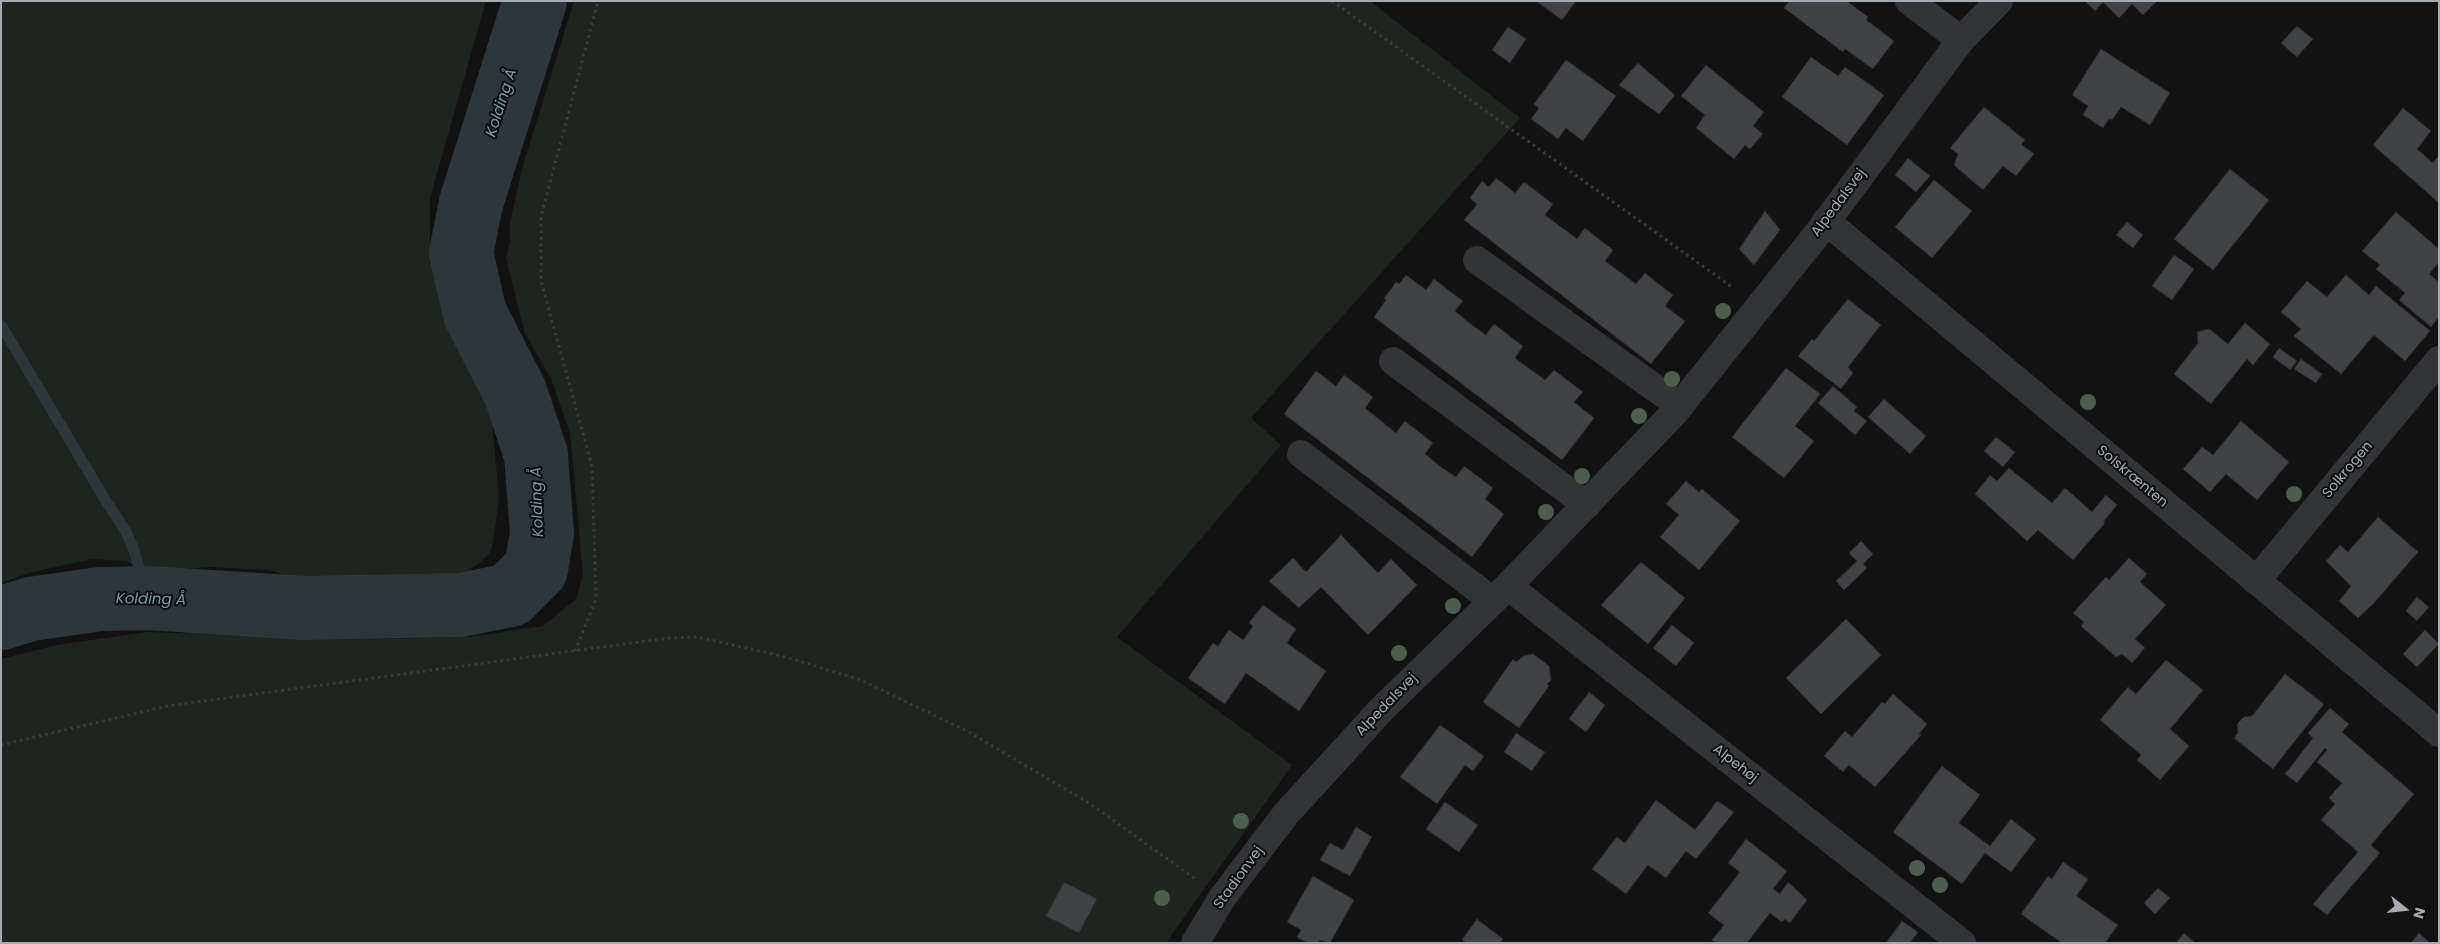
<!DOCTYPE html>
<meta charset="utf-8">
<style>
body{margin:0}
#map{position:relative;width:2440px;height:944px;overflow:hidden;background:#121213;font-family:Poppins,sans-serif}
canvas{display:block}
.frame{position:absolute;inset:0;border:2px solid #a4abb3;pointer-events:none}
.north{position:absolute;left:2380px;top:884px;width:50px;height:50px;-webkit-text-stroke:4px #0d0d0e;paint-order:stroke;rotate:106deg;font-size:14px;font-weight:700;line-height:20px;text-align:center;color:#a4abb3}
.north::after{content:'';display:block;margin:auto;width:18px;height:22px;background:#a4abb3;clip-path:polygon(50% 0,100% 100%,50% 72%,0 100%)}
</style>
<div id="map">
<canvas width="2440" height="944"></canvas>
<div class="frame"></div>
<div class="north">N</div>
</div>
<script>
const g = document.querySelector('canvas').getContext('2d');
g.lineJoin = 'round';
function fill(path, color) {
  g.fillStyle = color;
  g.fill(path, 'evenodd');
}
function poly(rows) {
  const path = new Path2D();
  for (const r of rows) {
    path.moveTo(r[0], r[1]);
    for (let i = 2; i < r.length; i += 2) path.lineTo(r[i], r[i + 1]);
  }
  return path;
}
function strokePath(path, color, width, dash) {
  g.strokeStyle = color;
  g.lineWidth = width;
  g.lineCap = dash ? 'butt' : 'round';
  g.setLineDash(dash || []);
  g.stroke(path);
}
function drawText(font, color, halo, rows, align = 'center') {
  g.font = font + ' Poppins,sans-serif';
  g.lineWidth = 4;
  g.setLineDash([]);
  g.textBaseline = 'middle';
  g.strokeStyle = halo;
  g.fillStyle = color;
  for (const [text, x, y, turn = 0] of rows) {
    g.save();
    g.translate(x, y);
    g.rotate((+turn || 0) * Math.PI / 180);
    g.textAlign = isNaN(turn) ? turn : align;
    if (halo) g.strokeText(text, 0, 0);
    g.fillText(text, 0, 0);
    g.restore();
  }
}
const green = poly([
 [1,1,486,1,430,198,430,263,446,309,490,403,499,497,493,544,489,554,480,563,460,575,443,578,292,577,269,570,209,567,150,572,126,561,92,559,28,573,1,584],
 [574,1,1370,1,1520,118,1251,418,1281,445,1117,637,1292,765,1166,943,1,943,1,659,57,645,147,632,385,639,470,637,543,626,576,599,583,575,570,433,551,379,524,331,506,258,510,242,510,223,522,169]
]);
const stream = poly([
 [1,325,106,501,125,530,133,547,148,598]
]);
const river = poly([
 [1,618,31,609,100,599,148,598,304,608,461,605,510,595,536,569,542,533,536,455,515,392,475,314,461,253,471,203,535,1]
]);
const building = poly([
 [1536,1,1576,1,1562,20,1536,1],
 [1789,1,1847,1,1868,17,1866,20,1894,41,1873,69,1845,49,1843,52,1784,8,1789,1],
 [2085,1,2157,1,2143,15,2132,4,2119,18,2103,2,2095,11,2085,1],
 [2297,26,2313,39,2297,57,2281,43,2297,26],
 [1508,27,1526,39,1510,63,1492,50,1508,27],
 [2101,49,2170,93,2150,125,2121,107,2112,120,2109,119,2103,128,2083,115,2088,106,2072,95,2101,49],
 [1811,57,1838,76,1845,67,1884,95,1847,145,1782,97,1811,57],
 [1566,60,1616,96,1583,141,1566,128,1558,139,1531,119,1539,108,1534,104,1566,60],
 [1638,63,1675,95,1659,114,1619,85,1638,63],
 [1706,65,1764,112,1753,126,1763,134,1750,149,1745,145,1734,159,1696,128,1705,115,1681,96,1706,65],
 [1984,107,2025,140,2021,144,2034,154,2016,176,2003,166,1983,190,1954,165,1958,154,1950,148,1984,107],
 [2403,108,2431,131,2417,149,2433,163,2439,155,2439,203,2373,145,2403,108],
 [1908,158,1930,176,1916,192,1895,175,1908,158],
 [2230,169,2269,200,2213,270,2174,239,2230,169],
 [1496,178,1515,193,1524,182,1553,204,1545,215,1577,239,1585,228,1613,250,1605,261,1636,284,1645,273,1673,295,1665,306,1685,321,1651,364,1464,220,1477,204,1470,198,1482,181,1489,187,1496,178],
 [1934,180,1972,211,1932,258,1895,227,1934,180],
 [1765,211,1780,230,1754,265,1739,249,1765,211],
 [2396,212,2439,249,2439,262,2429,274,2439,282,2439,317,2431,327,2399,300,2405,293,2376,269,2380,265,2362,251,2396,212],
 [2127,222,2143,235,2133,248,2116,235,2127,222],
 [2174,255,2194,269,2172,300,2152,286,2174,255],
 [1406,275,1426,290,1434,279,1463,301,1455,311,1468,322,1486,335,1494,324,1523,346,1515,358,1545,380,1554,370,1583,392,1574,402,1594,418,1562,460,1374,317,1386,300,1384,298,1396,282,1399,284,1406,275],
 [2346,275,2369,295,2376,286,2430,331,2405,361,2374,335,2341,374,2294,336,2301,329,2281,312,2307,281,2327,297,2346,275],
 [1848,299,1881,325,1848,367,1853,373,1841,389,1798,356,1812,339,1814,341,1848,299],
 [2245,323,2270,344,2253,365,2247,359,2211,404,2174,374,2198,343,2197,332,2209,329,2228,344,2245,323],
 [2279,348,2297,361,2290,370,2273,357,2279,348],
 [2301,359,2322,374,2316,383,2294,369,2301,359],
 [1786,368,1820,394,1795,426,1814,441,1784,478,1732,437,1786,368],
 [1316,371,1336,386,1344,375,1373,397,1365,408,1396,433,1405,421,1433,443,1425,454,1441,467,1456,477,1464,466,1493,488,1485,499,1504,514,1472,557,1284,414,1316,371],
 [1833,386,1857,407,1854,411,1867,421,1855,435,1818,403,1833,386],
 [1884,399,1926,436,1910,454,1868,417,1884,399],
 [2241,421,2289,462,2257,500,2226,474,2210,492,2183,469,2202,447,2213,455,2241,421],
 [1996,437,2015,452,2003,467,1984,451,1996,437],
 [2009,468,2052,503,2065,488,2092,512,2106,495,2117,505,2103,522,2105,523,2073,560,2038,530,2027,541,1975,494,1990,475,1997,481,2009,468],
 [1686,481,1699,492,1702,489,1740,521,1699,570,1660,537,1679,515,1666,504,1686,481],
 [2378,517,2418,552,2374,603,2358,618,2339,601,2351,586,2326,561,2340,545,2348,552,2378,517],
 [1341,535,1378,573,1391,559,1417,585,1368,635,1321,587,1299,608,1269,581,1293,558,1306,572,1341,535],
 [1861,541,1873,554,1863,564,1867,568,1844,590,1836,581,1857,561,1849,553,1861,541],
 [2129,558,2147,574,2140,582,2166,605,2135,639,2145,648,2132,663,2122,654,2116,657,2081,626,2084,622,2073,613,2106,577,2109,580,2129,558],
 [1641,562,1685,598,1648,644,1601,605,1641,562],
 [2417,597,2429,607,2417,621,2406,611,2417,597],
 [1263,605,1296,629,1287,643,1326,671,1299,711,1246,673,1225,704,1188,678,1213,643,1218,646,1229,630,1243,640,1253,626,1249,623,1263,605],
 [1846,619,1881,655,1821,714,1786,678,1846,619],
 [1672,625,1694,643,1676,666,1653,648,1672,625],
 [2425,630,2439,644,2417,667,2403,654,2425,630],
 [1533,654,1549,666,1551,680,1547,684,1549,686,1519,728,1483,702,1513,659,1516,662,1524,656,1533,654],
 [2166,660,2203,690,2170,729,2189,746,2160,780,2137,760,2141,755,2100,720,2128,687,2136,694,2166,660],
 [2285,674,2324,704,2273,769,2234,738,2238,733,2237,724,2244,717,2252,716,2285,674],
 [1589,692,1605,705,1586,732,1569,719,1589,692],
 [1893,694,1927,724,1919,734,1921,735,1875,787,1849,765,1843,772,1824,756,1845,731,1852,737,1882,702,1885,704,1893,694],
 [2330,708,2349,724,2342,732,2414,794,2371,845,2380,853,2327,915,2313,904,2358,852,2321,820,2335,804,2329,798,2342,783,2317,762,2327,750,2325,748,2297,783,2285,774,2313,738,2308,733,2330,708],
 [1440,725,1484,756,1473,771,1465,765,1437,804,1400,777,1440,725],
 [1516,733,1545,752,1532,771,1504,752,1516,733],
 [1942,766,1980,795,1959,823,1990,846,2011,819,2036,839,2011,872,1985,853,1962,884,1893,832,1942,766],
 [1656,800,1695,830,1717,801,1734,812,1696,859,1686,851,1666,878,1648,865,1626,894,1592,869,1617,837,1625,843,1656,800],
 [1445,802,1478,825,1459,852,1426,829,1445,802],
 [1356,827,1372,837,1350,876,1320,860,1330,843,1343,850,1356,827],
 [1746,839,1787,871,1773,889,1780,894,1788,882,1807,900,1790,923,1785,919,1782,922,1770,913,1747,943,1716,943,1712,940,1724,925,1708,913,1740,872,1728,863,1746,839],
 [2063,862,2088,879,2076,896,2118,925,2105,943,2062,943,2021,914,2048,876,2052,879,2063,862],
 [1313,876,1354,900,1330,943,1320,940,1318,943,1308,943,1297,937,1301,930,1287,922,1313,876],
 [1064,882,1097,899,1079,933,1046,916,1064,882],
 [2158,888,2170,898,2155,914,2144,903,2158,888],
 [1477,919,1503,939,1500,943,1466,943,1462,940,1477,919],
 [1902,921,1918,932,1910,943,1886,943,1902,921],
 [2184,933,2195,943,2176,943,2184,933],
 [2419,933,2430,943,2411,943,2419,933]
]);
const path = poly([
 [1332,1,1732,287],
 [575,651,596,599,592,466,541,281,541,217,598,1],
 [1,745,167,706,669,638,697,637,782,656,861,680,967,731,1089,803,1197,880]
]);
const minor = poly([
 [1909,1,1961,40],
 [1826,221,2439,733],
 [1477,260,1680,406],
 [1393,361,1587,505],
 [1301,454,1493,601],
 [2256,581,2439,360],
 [1508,586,1962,943],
 [1195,943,1222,898,1286,814,1380,711,1508,586,1675,412,1818,233,1961,40,1999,1]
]);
const trees = [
 [1723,311],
 [1672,379],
 [2088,402],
 [1639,416],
 [1582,476],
 [2294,494],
 [1546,512],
 [1453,606],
 [1399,653],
 [1241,821],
 [1917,868],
 [1940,885],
 [1162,898]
];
const streetNames = [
 ["Alpedalsvej",1839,203,-53],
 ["Solkrogen",2348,470,-50],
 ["Solskrænten",2132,477,40],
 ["Alpedalsvej",1387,705,-46],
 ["Alpehøj",1735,764,38],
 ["Stadionvej",1239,878,-54]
];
const waterNames = [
 ["Kolding Å",502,103,-72],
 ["Kolding Å",538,502,-92],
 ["Kolding Å",151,600,1]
];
fill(green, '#1e251e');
strokePath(stream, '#2c363b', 11);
strokePath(river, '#2c363b', 64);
fill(building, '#414246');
strokePath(building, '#2c2c2f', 1);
strokePath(path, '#393b3f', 3, [2.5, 4]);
strokePath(minor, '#333438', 28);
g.fillStyle = '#4d5e4c';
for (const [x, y] of trees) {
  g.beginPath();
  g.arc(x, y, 8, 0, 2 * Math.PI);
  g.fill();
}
drawText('14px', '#a4abb3', '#0d0d0e', streetNames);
drawText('italic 15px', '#7c9dad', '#0d0d0e', waterNames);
</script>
